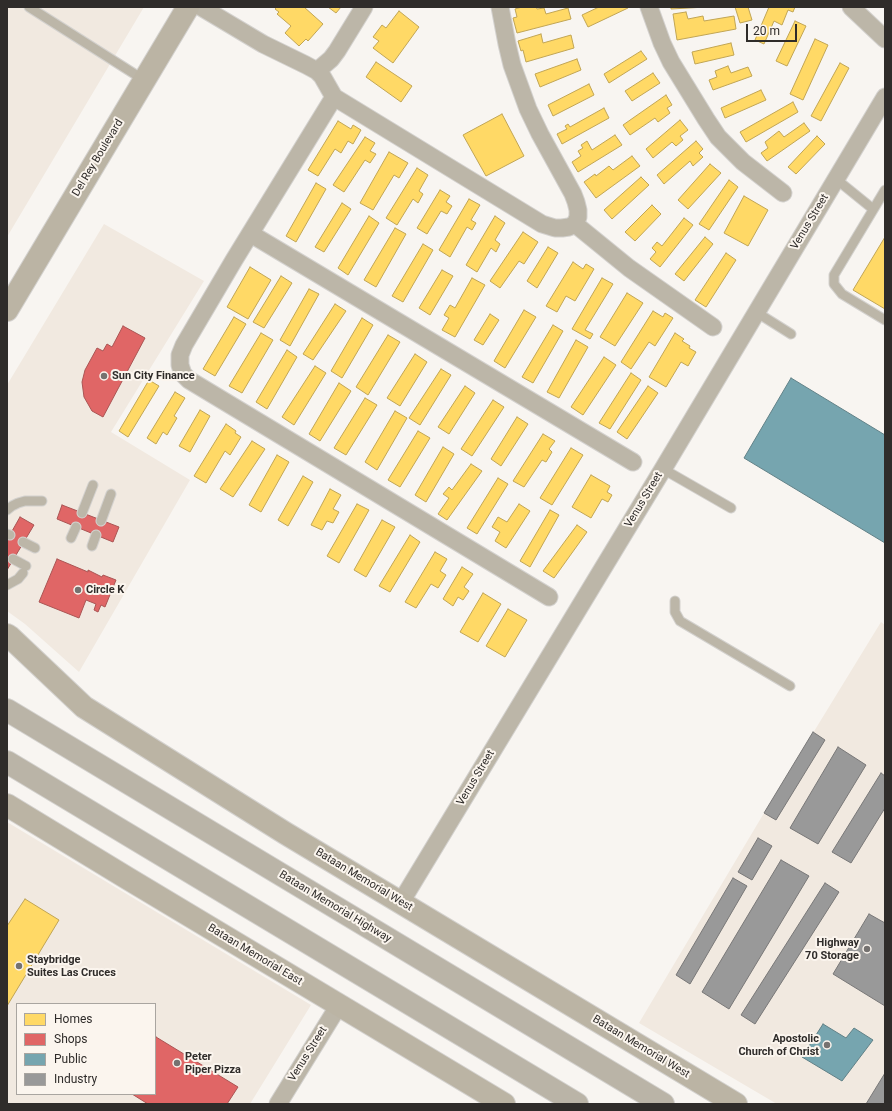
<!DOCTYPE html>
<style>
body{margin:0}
#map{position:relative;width:892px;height:1111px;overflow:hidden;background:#f8f5f1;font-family:Roboto,sans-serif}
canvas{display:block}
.frame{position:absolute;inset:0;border:8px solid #2f2c2a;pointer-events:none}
.legend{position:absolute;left:16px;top:1003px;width:140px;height:92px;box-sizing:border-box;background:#fbf5ee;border:1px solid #a9a5a0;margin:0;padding:5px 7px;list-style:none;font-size:12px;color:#2f2c2a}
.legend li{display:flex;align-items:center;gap:8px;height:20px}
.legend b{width:20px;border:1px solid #a9a5a0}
.scale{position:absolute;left:746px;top:24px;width:51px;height:18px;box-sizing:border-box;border:2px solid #2f2c2a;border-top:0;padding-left:5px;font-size:12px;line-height:14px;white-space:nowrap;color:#2f2c2a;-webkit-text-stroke:3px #fbf5ee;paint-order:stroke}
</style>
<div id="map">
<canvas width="892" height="1111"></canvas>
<div class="frame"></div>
<ul class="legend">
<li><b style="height:11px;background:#ffd966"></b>Homes</li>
<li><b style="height:11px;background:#e06666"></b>Shops</li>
<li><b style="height:11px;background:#76a5af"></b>Public</li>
<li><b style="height:11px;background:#999"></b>Industry</li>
</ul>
<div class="scale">20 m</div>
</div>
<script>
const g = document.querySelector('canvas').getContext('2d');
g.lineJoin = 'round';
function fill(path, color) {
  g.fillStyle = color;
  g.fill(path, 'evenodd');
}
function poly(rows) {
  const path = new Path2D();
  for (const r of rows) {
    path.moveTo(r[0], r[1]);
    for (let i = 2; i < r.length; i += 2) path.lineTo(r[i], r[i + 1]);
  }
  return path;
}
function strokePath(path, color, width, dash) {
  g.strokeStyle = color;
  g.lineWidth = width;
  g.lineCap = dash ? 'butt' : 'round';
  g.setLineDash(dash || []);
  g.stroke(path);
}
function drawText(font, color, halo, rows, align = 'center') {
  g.font = font + ' Roboto,sans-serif';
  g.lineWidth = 4;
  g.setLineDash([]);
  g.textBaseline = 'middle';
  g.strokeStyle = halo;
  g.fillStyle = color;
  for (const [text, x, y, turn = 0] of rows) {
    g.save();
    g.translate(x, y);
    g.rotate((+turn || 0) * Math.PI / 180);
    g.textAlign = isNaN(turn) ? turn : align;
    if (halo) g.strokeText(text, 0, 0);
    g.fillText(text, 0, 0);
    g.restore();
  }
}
const built = poly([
 [7,7,144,7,7,237],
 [104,224,204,281,111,432,190,480,79,672,25,624,7,611,7,385],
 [881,622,885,625,885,1104,777,1104,639,1023,764,813],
 [7,822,311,1005,250,1104,7,1104],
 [17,1004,155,1004,155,1094,17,1094]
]);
const homes = poly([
 [277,7,304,7,323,24,308,41,306,39,299,46,285,33,291,26,277,14,279,12,275,9,277,7],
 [328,7,341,7,336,13,328,7],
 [522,7,536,7,537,9,544,8,546,14,568,8,571,19,517,33,513,18,517,17,515,9,522,7],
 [599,7,627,7,628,8,588,27,582,15,599,7],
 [671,7,706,7,671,9,671,7],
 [735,7,748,7,752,20,740,23,735,7],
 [769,7,795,7,793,12,788,10,782,25,774,21,764,44,755,40,769,7],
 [399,11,419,27,393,63,373,48,379,41,373,37,382,25,386,28,399,11],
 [686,12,688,19,703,16,704,21,734,16,736,29,677,40,673,14,686,12],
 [795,21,806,26,787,66,776,61,795,21],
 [541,34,543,43,571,35,574,48,526,62,523,50,521,51,518,41,541,34],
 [815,39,828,45,803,100,790,94,815,39],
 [731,43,734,55,695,64,692,52,731,43],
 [641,51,647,59,609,83,604,74,641,51],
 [577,59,581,70,540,87,535,74,577,59],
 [376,62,412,86,401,102,366,77,376,62],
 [840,63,849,68,821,121,811,116,840,63],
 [728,66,731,73,748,67,752,76,713,90,709,80,717,77,715,71,728,66],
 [653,73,660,83,632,101,625,91,653,73],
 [589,84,594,95,553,116,548,105,589,84],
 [761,90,766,100,725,118,721,108,761,90],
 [666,95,672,105,667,108,670,113,658,122,655,118,630,135,623,125,666,95],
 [793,102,798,112,746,142,740,132,793,102],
 [604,108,609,118,562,144,557,134,567,129,565,126,568,124,570,127,604,108],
 [502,114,524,156,486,176,463,135,502,114],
 [680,120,688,130,680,136,683,140,676,146,672,142,653,158,646,149,680,120],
 [338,121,351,129,353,125,361,130,353,144,348,141,341,153,335,149,318,176,308,170,338,121],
 [804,123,810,131,767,161,761,153,768,148,765,142,779,131,784,137,804,123],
 [615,135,622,145,578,172,572,162,581,156,578,151,583,148,581,145,587,141,592,150,615,135],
 [817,136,825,144,796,174,788,167,817,136],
 [365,137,375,143,370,151,376,154,370,163,365,160,344,192,333,185,365,137],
 [696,141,703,149,699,153,703,157,693,166,690,161,664,184,657,175,696,141],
 [389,152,408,163,399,178,394,175,373,210,360,203,389,152],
 [632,156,640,166,596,198,584,182,595,174,596,176,609,166,613,170,632,156],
 [710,164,721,173,688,209,678,200,710,164],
 [417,168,428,175,419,191,423,194,418,203,413,199,397,225,386,218,417,168],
 [641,177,649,185,612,219,604,210,641,177],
 [729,180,738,187,709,230,699,224,729,180],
 [316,183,326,189,296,242,286,236,316,183],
 [440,190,450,196,446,202,452,206,447,214,441,211,427,234,417,228,440,190],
 [744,196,768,210,748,246,724,233,744,196],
 [469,199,480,205,471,220,476,223,472,230,467,227,450,257,439,250,469,199],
 [342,203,351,209,324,252,315,247,342,203],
 [652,205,661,214,635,241,625,232,652,205],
 [369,216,379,223,348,275,338,268,369,216],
 [495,216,505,223,495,240,500,244,496,252,491,248,477,272,466,265,495,216],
 [684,218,693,225,660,267,650,259,656,252,652,248,657,242,662,246,684,218],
 [395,228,406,234,376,287,364,280,395,228],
 [523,232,538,242,524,264,519,261,500,288,490,281,523,232],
 [705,237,713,244,684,281,675,274,705,237],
 [885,237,885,309,853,290,885,237],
 [423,244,433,250,403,302,392,296,423,244],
 [548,247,558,253,537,288,527,281,548,247],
 [726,253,736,260,706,307,695,300,726,253],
 [573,262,583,269,586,264,594,269,575,301,566,296,557,312,546,306,573,262],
 [250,267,271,280,248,319,227,307,250,267],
 [442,270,453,276,430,315,419,308,442,270],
 [281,276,292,283,264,328,253,322,281,276],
 [472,278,485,285,455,337,442,330,449,318,444,315,450,305,455,308,472,278],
 [602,278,613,284,585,330,593,334,590,339,572,329,602,278],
 [309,289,319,294,290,346,280,340,309,289],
 [627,293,643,303,615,346,600,337,627,293],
 [335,304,346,311,313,360,303,354,335,304],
 [524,310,536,317,505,368,494,361,524,310],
 [653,311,663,317,665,313,673,318,655,346,649,342,631,369,621,362,653,311],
 [490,314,499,320,483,345,474,340,490,314],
 [234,317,246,324,215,376,203,369,234,317],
 [362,318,373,325,342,378,331,371,362,318],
 [553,325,563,331,533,383,522,377,553,325],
 [261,333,273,340,242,393,229,386,261,333],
 [675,333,684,339,682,341,690,346,689,348,696,352,688,366,681,362,666,387,649,377,675,333],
 [388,335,400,342,368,395,356,387,388,335],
 [576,340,588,347,559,398,547,392,576,340],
 [287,350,297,357,267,409,256,402,287,350],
 [415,354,427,362,400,406,387,398,415,354],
 [604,357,616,365,583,415,571,407,604,357],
 [315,366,326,373,294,425,282,417,315,366],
 [441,369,451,375,420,425,409,418,441,369],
 [631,373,641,380,610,429,599,423,631,373],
 [149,380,159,386,128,437,119,431,149,380],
 [339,383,351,391,320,441,309,434,339,383],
 [465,386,475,393,449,434,438,427,465,386],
 [648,386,658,393,627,439,617,432,648,386],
 [175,392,185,398,174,416,177,418,167,435,163,432,156,444,147,438,175,392],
 [365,398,377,405,346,455,334,448,365,398],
 [493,400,504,407,472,456,461,449,493,400],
 [200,410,210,416,190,452,179,446,200,410],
 [395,411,407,418,377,470,365,462,395,411],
 [517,417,528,424,501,466,491,459,517,417],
 [226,424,236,431,235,433,241,437,230,455,225,451,206,483,194,476,226,424],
 [418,431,430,438,400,487,388,480,418,431],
 [543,434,555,441,549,449,552,452,546,462,542,460,524,487,513,481,543,434],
 [252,441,265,449,233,497,220,489,252,441],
 [443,447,454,454,426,502,415,495,443,447],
 [571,448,583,455,552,505,540,498,571,448],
 [277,455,289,462,261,512,249,505,277,455],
 [471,464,482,471,447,520,438,514,449,498,443,494,449,487,452,490,471,464],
 [591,475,610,486,607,492,612,495,608,502,602,499,591,518,572,507,591,475],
 [303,476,313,482,288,526,278,520,303,476],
 [498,478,508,484,477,534,467,528,498,478],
 [330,489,341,495,333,509,339,512,333,523,327,521,322,530,311,525,330,489],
 [357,504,369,510,339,563,327,556,357,504],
 [519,504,530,511,506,548,495,541,500,532,492,527,498,517,507,522,519,504],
 [550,510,559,515,530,567,520,561,550,510],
 [382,520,395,527,366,577,354,570,382,520],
 [577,525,587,532,554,578,543,571,577,525],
 [410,535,420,542,390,592,379,586,410,535],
 [435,552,447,559,440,571,446,575,438,588,431,584,416,608,405,602,435,552],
 [462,567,473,574,464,587,469,591,463,600,458,597,453,606,443,599,462,567],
 [483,593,501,604,478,642,460,632,483,593],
 [508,609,527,620,505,657,486,646,508,609],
 [25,899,59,920,7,1006,7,926,25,899]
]);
const shops = poly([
 [123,326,145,338,103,417,92,411,84,397,82,382,85,370,97,348,103,351,107,344,112,347,123,326],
 [62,505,119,527,113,542,57,519,62,505],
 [20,517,34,525,7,570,7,540,20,517],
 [57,559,88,572,88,570,102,577,103,575,116,580,105,607,101,605,98,612,94,610,96,604,86,600,79,618,39,602,57,559],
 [156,1037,238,1087,227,1104,148,1104,132,1094,155,1094,155,1039,156,1037]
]);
const public = poly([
 [791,378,885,435,885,543,744,458,791,378],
 [823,1024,846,1038,854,1028,873,1040,842,1081,802,1057,823,1024]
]);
const industry = poly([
 [813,732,825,740,776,820,764,813,813,732],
 [838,747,866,765,818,844,790,828,838,747],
 [881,773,885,776,885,808,851,863,832,852,881,773],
 [758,838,772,846,752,880,738,872,758,838],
 [781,860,809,876,729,1009,702,992,781,860],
 [733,878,747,886,690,984,676,975,733,878],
 [825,883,839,892,755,1024,741,1015,825,883],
 [869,914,885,923,885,1006,833,974,869,914],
 [885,1073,885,1104,866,1104,885,1073]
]);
const service = poly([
 [29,7,144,80],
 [836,179,873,209],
 [885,190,834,275,834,284,842,294,885,320],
 [756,312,791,334],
 [663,469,731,508],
 [7,510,12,506,18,503,25,501,42,501],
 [82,513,93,485],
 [101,521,111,494],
 [7,534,10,535],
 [71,538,76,527],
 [23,542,35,548],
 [92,546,96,535],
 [13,559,26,566],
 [7,585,18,579,23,573],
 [675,601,675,612,680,621,790,686]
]);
const minor = poly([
 [201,7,263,44,306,65,317,71,322,76,334,97,542,224,555,228,562,228,569,227,575,224,629,268,713,327],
 [500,7,507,44,512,65,528,109,540,134,573,194,576,202,578,210,578,217,575,224],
 [649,7,662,43,671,62,706,119,718,137,743,162,783,193],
 [851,7,885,39],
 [317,71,331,59,337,51,364,7],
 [334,97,234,260,184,345,180,355,180,365,183,374,189,380,549,597],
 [251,234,633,462],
 [401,902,663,469,885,97],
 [278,1104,339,1005]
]);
const secondary = poly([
 [7,310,188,7],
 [7,635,10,637,84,707,285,833,736,1104],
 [7,805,127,878,504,1104]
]);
const motorway = poly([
 [7,710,663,1104],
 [7,762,577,1104]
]);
const markers = [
 [104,376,4,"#757270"],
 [78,590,4,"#757270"],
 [867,949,4,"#757270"],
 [19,966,4,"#757270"],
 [827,1045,4,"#757270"],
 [177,1063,4,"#757270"]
];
const streetNames = [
 ["Del Rey Boulevard",98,158,-59],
 ["Venus Street",810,222,-59],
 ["Venus Street",644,500,-59],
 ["Venus Street",476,778,-59],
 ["Bataan Memorial West",364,880,31],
 ["Bataan Memorial Highway",335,907,31],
 ["Bataan Memorial East",255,955,31],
 ["Bataan Memorial West",641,1047,31],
 ["Venus Street",308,1054,-58]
];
const poiNames = [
 ["Sun City Finance",112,376],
 ["Circle K",86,590],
 ["Highway",859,943,"right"],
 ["70 Storage",859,956,"right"],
 ["Staybridge",27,960],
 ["Suites Las Cruces",27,973],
 ["Apostolic",819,1039,"right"],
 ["Church of Christ",819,1052,"right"],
 ["Peter",185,1057],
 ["Piper Pizza",185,1070]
];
fill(built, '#f1e9e0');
fill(homes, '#ffd966');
strokePath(homes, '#c1a554', 1);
fill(shops, '#e06666');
strokePath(shops, '#ab5554', 1);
fill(public, '#76a5af');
strokePath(public, '#618187', 1);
fill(industry, '#999');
strokePath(industry, '#797878', 1);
strokePath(service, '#d3d1ce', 11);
strokePath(minor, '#d3d1ce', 19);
strokePath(secondary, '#d3d1ce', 24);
strokePath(motorway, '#d3d1ce', 24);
strokePath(service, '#bcb6a8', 9);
strokePath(minor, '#bcb6a8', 17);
strokePath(secondary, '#bbb4a4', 22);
strokePath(motorway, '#bab4a7', 22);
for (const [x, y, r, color] of markers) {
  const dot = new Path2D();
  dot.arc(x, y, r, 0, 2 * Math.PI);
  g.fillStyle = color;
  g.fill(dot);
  strokePath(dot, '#fbf5ee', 1.5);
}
drawText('11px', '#2f2c2a', '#fbf5ee', streetNames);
drawText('bold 11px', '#2f2c2a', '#fbf5ee', poiNames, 'left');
</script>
